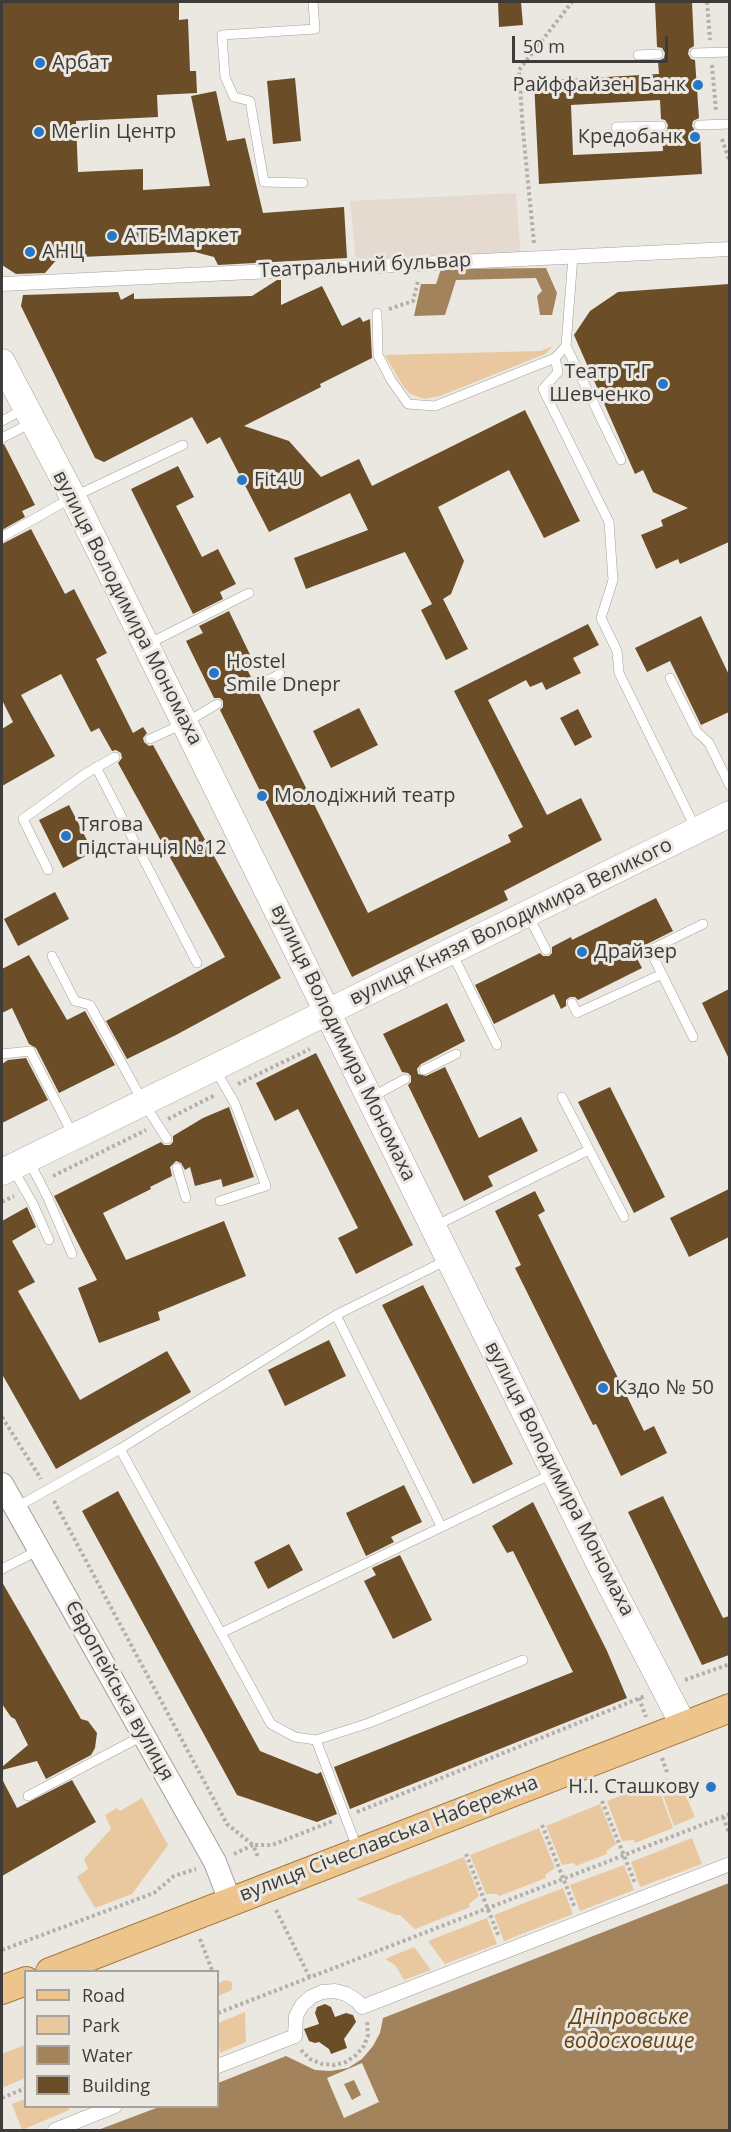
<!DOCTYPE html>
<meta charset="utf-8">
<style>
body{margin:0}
#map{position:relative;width:731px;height:2132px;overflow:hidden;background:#ebe7e1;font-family:"Open Sans",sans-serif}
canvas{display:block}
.frame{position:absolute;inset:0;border:3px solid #3e3c3a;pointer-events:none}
.legend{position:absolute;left:24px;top:1970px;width:195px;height:138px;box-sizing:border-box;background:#ebe7e1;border:2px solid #a6a39e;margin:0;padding:8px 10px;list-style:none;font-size:18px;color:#3e3c3a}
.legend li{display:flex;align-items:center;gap:12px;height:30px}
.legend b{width:30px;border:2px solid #a6a39e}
.scale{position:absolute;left:512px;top:36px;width:156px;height:27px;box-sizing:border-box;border:3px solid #3e3c3a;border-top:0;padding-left:8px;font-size:18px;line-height:21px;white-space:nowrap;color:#3e3c3a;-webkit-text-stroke:4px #ebe7e1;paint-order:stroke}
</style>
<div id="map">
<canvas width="731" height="2132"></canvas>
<div class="frame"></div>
<ul class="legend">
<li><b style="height:8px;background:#ecc48c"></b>Road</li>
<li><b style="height:16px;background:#e9c89f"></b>Park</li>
<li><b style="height:16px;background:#a3835c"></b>Water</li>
<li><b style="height:16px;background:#6b4d27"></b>Building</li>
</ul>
<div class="scale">50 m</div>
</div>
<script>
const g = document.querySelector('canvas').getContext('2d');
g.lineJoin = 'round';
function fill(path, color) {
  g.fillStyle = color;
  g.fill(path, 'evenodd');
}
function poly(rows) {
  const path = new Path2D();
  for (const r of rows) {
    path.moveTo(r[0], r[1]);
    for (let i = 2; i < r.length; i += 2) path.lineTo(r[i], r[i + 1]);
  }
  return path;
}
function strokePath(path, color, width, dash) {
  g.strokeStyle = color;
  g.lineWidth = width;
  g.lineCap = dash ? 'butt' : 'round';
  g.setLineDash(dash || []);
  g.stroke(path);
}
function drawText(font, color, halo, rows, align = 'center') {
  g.font = font + ' "Open Sans",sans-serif';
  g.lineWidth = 6;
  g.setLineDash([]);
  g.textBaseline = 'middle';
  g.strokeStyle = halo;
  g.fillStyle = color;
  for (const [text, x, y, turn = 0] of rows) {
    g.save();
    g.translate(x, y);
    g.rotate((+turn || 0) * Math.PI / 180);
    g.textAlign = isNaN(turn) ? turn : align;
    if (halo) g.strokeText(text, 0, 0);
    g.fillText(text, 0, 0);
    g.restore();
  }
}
const built = poly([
 [516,193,521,256,356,262,350,201]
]);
const green = poly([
 [553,346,545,354,440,396,424,399,410,394,403,386,385,355,541,351],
 [667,1778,672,1790,661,1795,673,1828,635,1843,634,1840,622,1841,607,1801],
 [678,1790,685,1793,695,1817,674,1826,663,1795],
 [142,1798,168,1845,132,1894,95,1908,77,1877,88,1869,84,1859,111,1829,105,1815,117,1808,120,1811],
 [600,1804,616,1844,606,1851,607,1854,576,1866,574,1863,562,1865,546,1826],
 [539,1828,555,1868,545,1875,546,1878,499,1896,497,1894,486,1894,470,1855],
 [692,1838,702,1864,640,1887,631,1862],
 [464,1857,479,1896,469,1904,470,1907,415,1929,400,1915,396,1915,356,1899],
 [624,1865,634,1890,580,1911,570,1885],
 [563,1888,573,1914,504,1941,494,1915],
 [487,1918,497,1944,445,1964,428,1941],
 [414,1947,431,1970,404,1980,395,1965,385,1959],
 [226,1980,232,1982,232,1990,218,1996,218,1983],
 [245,2012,246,2042,220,2053,218,2040,218,2023],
 [25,2045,25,2078,2,2088,2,2054],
 [25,2099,26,2106,68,2107,69,2110,22,2130,12,2104]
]);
const water = poly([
 [546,268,557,293,552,315,540,315,537,296,542,291,536,278,456,280,445,315,414,316,421,284,436,284,441,269],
 [729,1883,729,2130,98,2130,159,2107,218,2106,218,2083,286,2056,315,2070,331,2071,348,2068,362,2059,373,2046,380,2033,383,2018]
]);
const pier = poly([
 [362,2063,379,2102,344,2118,327,2078],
 [354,2080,361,2095,352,2100,344,2084]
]);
const building = poly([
 [2,2,179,2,179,20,188,19,190,71,196,71,197,93,157,95,158,117,76,121,78,172,143,169,143,190,210,186,191,96,216,91,227,141,245,138,263,213,344,207,347,258,218,265,214,257,195,252,58,258,45,273,16,274,2,265],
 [498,2,521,2,523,25,499,27],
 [655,2,692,2,694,46,689,49,688,54,691,59,695,60,699,118,693,121,692,126,695,131,700,132,702,174,539,184,534,81,659,74,658,61,664,58,665,53,662,48,657,47],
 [660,100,661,119,665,120,668,125,667,130,662,133,663,151,573,155,571,105],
 [295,78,301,141,273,144,267,81],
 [277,280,281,280,281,305,322,286,342,326,360,317,363,322,370,319,372,358,320,384,321,387,244,426,289,441,321,477,359,459,372,486,525,410,580,521,544,538,509,470,438,507,464,561,451,594,443,599,468,649,446,660,421,610,432,604,405,552,306,589,294,558,368,530,350,493,269,532,220,437,207,444,192,417,104,462,95,458,21,306,23,295,118,292,121,300,134,293,134,299,252,296],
 [729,284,729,542,680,564,678,559,656,569,641,535,663,526,661,520,688,508,653,492,643,470,635,474,574,335,590,311,618,292],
 [4,444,35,505,22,511,25,517,2,530,2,445],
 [178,466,194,497,176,506,202,557,218,549,236,584,220,592,223,599,193,614,131,489],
 [31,529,65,594,74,589,107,653,96,659,133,733,143,727,147,733,143,738,144,742,149,746,153,745,281,978,176,1035,127,1059,106,1021,225,957,118,763,122,758,121,753,116,750,112,751,99,728,91,732,61,674,21,695,55,756,2,786,2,729,13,722,2,700,2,544],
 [229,611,256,667,248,671,368,913,511,842,508,835,523,827,454,691,588,624,599,645,573,658,581,673,546,690,542,682,530,687,526,680,488,700,547,815,581,798,602,840,504,891,508,900,352,977,220,710,223,707,223,701,220,698,214,698,186,641,203,633,199,626],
 [701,616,729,675,729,712,701,725,670,661,647,672,635,648],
 [359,708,378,745,331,768,313,731],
 [578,709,592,737,575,746,560,718],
 [69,805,93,852,63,868,39,820],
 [55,892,69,919,18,946,4,919],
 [656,898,673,931,633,951,642,968,578,1000,575,997,570,997,566,1000,566,1006,561,1009,554,994,494,1024,475,985,540,953,543,956,549,956,552,953,552,947,571,937,572,940],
 [29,955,67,1020,85,1011,115,1065,59,1093,36,1048,29,1044,12,1008,2,1013,2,969],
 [729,989,729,1059,702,1003],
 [447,1003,465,1041,421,1064,417,1069,418,1074,426,1076,445,1067,479,1138,521,1117,538,1151,488,1176,493,1186,464,1201,408,1085,411,1082,411,1076,408,1073,402,1072,383,1034],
 [316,1053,413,1245,356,1274,338,1238,358,1228,298,1109,275,1121,256,1083],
 [26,1058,48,1100,2,1123,2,1064,8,1060],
 [610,1087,665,1197,634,1213,578,1102],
 [229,1107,254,1177,223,1187,221,1179,195,1186,190,1167,185,1170,181,1163,176,1161,170,1167,172,1176,150,1187,151,1189,103,1213,126,1260,224,1221,246,1276,158,1312,160,1320,99,1343,78,1288,97,1280,54,1196,161,1142,164,1145,170,1145,173,1142,173,1136,203,1118],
 [729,1189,729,1237,689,1257,670,1218],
 [535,1191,545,1211,538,1215,644,1431,654,1426,667,1453,621,1476,596,1424,593,1425,515,1268,521,1265,495,1211],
 [27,1207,36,1227,12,1241,35,1282,18,1291,80,1400,167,1351,191,1392,56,1469,2,1374,2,1221],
 [423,1285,513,1464,473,1484,382,1305],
 [329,1340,346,1376,285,1406,268,1370],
 [404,1485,422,1522,391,1537,394,1542,366,1556,346,1513],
 [118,1491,260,1751,317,1774,321,1772,337,1814,317,1822,237,1795,82,1511],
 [663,1496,723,1618,729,1616,729,1655,702,1665,628,1512],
 [533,1502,607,1651,627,1698,350,1809,334,1767,573,1672,513,1551,507,1553,492,1526],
 [289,1544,303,1570,268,1589,254,1562],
 [400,1555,432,1620,393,1639,364,1581,376,1575,372,1568],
 [2,1582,81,1719,88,1721,97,1733,95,1748,91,1755,46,1779,37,1761,2,1770,2,1767,28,1745,15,1719,11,1717,2,1704],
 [2,1779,17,1808,72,1780,96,1822,2,1876],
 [325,2004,331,2007,335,2017,346,2013,353,2015,356,2022,344,2039,347,2048,331,2054,329,2049,319,2042,315,2043,309,2041,304,2029,319,2024,315,2013,317,2007]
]);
const path = poly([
 [707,2,710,40],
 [712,65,716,111],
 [722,139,730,163],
 [534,243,523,131,519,70,572,2],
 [389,309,413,301,418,281],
 [238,1084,310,1049],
 [168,1119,215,1095],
 [53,1176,146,1130],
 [2,1202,14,1196],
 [2,1417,41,1479],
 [54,1501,227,1824,253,1845,272,1845,333,1821],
 [685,1680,730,1664],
 [639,1698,646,1717],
 [662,1758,668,1775],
 [602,1801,635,1883],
 [357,1812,645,1696],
 [723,1817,730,1835],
 [542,1825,575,1908],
 [234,1854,253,1845,258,1857],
 [466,1854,499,1937],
 [276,1910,310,1978],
 [200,1939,212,1970],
 [2,1950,154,1893,174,1876,196,1869],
 [218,2013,730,1814],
 [301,2050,310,2059,322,2064,334,2065,346,2062,356,2055,364,2046,368,2035,367,2020],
 [2,2098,26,2088]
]);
const service = poly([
 [695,53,730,52],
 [638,55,658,54],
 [699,125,730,124],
 [616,127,661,126],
 [303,183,264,182,250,101,234,97,225,77,222,35,315,29,313,2],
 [377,313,378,355,391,380,408,404,435,406,555,358,566,346,573,256],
 [566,346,621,460],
 [555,358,558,372,543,389,609,522,613,580,601,618,617,651,619,673,696,829],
 [2,421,24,409],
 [2,438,33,422],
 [2,537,73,497,183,445],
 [146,645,249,593],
 [670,678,697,732,709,743,730,786],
 [264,682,280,674],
 [150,739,185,723,217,704],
 [96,767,197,963],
 [48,870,23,819,85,774,115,757],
 [528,915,546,950],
 [452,953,497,1045],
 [52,956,75,1001,90,1005,143,1102,167,1139],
 [572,1003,577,1013,662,974],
 [693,1037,650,950,703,924],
 [2,1054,30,1051,73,1135],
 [215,1069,235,1104,266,1186,220,1201],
 [424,1070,456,1054],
 [562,1097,624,1217],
 [370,1098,405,1079],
 [29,1161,48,1198,72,1254],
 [177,1168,186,1198],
 [13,1169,33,1204,49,1240],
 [435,1226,589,1150],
 [336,1315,441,1526],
 [120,1449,271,1724,295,1737,316,1740,369,1723,523,1660],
 [15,1508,120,1449,336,1315,447,1260],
 [2,1569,39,1550],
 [221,1633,554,1473],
 [316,1740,358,1850],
 [28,1796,144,1735]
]);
const pedestrian = poly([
 [2,284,730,249],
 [218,2066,295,2036,296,2016,302,2005,311,1997,322,1992,335,1991,346,1994,357,2001,362,2007,730,1864],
 [55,2130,115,2106]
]);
const tertiary = poly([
 [2,1484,215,1862,230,1901]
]);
const secondary = poly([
 [2,362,73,497,600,1565,684,1726],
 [2,1172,730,814]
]);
const primary = poly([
 [50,1972,730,1708],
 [2,1990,26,1981]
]);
const markers = [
 [40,63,6,"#2777c6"],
 [698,85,6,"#2777c6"],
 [39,132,6,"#2777c6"],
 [695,137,6,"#2777c6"],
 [112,236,6,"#2777c6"],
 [30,252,6,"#2777c6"],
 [663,384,6,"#2777c6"],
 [242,480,6,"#2777c6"],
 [214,673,6,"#2777c6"],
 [262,796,6,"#2777c6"],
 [66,836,6,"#2777c6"],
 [582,952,6,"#2777c6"],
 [603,1388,6,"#2777c6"],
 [711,1787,6,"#2777c6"]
];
const poiNames = [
 ["Арбат",52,63],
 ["Райффайзен Банк",686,85,"right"],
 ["Merlin Центр",51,132],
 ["Кредобанк",683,137,"right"],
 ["АТБ-Маркет",124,236],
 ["АНЦ",42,252],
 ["Театр Т.Г",651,372,"right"],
 ["Шевченко",651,395,"right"],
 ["Fit4U",254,480],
 ["Hostel",226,662],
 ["Smile Dnepr",226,685],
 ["Молодіжний театр",274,796],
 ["Тягова",78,825],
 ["пiдстанцiя №12",78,848],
 ["Драйзер",594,952],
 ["Кздо № 50",615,1388],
 ["Н.І. Сташкову",699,1787,"right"]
];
const streetNames = [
 ["Театральний бульвар",365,266,-3],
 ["вулиця Володимира Мономаха",127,608,63],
 ["вулиця Князя Володимира Великого",511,922,-26],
 ["вулиця Володимира Мономаха",343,1043,64],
 ["вулиця Володимира Мономаха",559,1479,63],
 ["Європейська вулиця",119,1691,61],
 ["вулиця Січеславська Набережна",389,1839,-21]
];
const waterNames = [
 ["Дніпровське",629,2018],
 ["водосховище",629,2042]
];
fill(built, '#e4dacf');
fill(green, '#e9c89f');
fill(water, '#a3835c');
fill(pier, '#ebe7e1');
fill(building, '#6b4d27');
strokePath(service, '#a4a09b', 10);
strokePath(pedestrian, '#a4a09b', 15);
strokePath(tertiary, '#a4a09b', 24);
strokePath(secondary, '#a4a09b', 27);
strokePath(primary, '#a77a3d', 30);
strokePath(path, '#b3b0ab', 4, [3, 3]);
strokePath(service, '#fff', 9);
strokePath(pedestrian, '#fff', 14);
strokePath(tertiary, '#fff', 22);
strokePath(secondary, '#fff', 26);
strokePath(primary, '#ecc48c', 28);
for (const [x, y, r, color] of markers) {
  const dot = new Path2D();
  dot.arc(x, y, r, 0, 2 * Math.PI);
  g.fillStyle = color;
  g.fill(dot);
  strokePath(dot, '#ebe7e1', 2);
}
drawText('20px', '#3e3c3a', '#ebe7e1', poiNames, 'left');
drawText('20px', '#3e3c3a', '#ebe7e1', streetNames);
drawText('italic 21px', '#674515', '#ebe7e1', waterNames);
</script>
